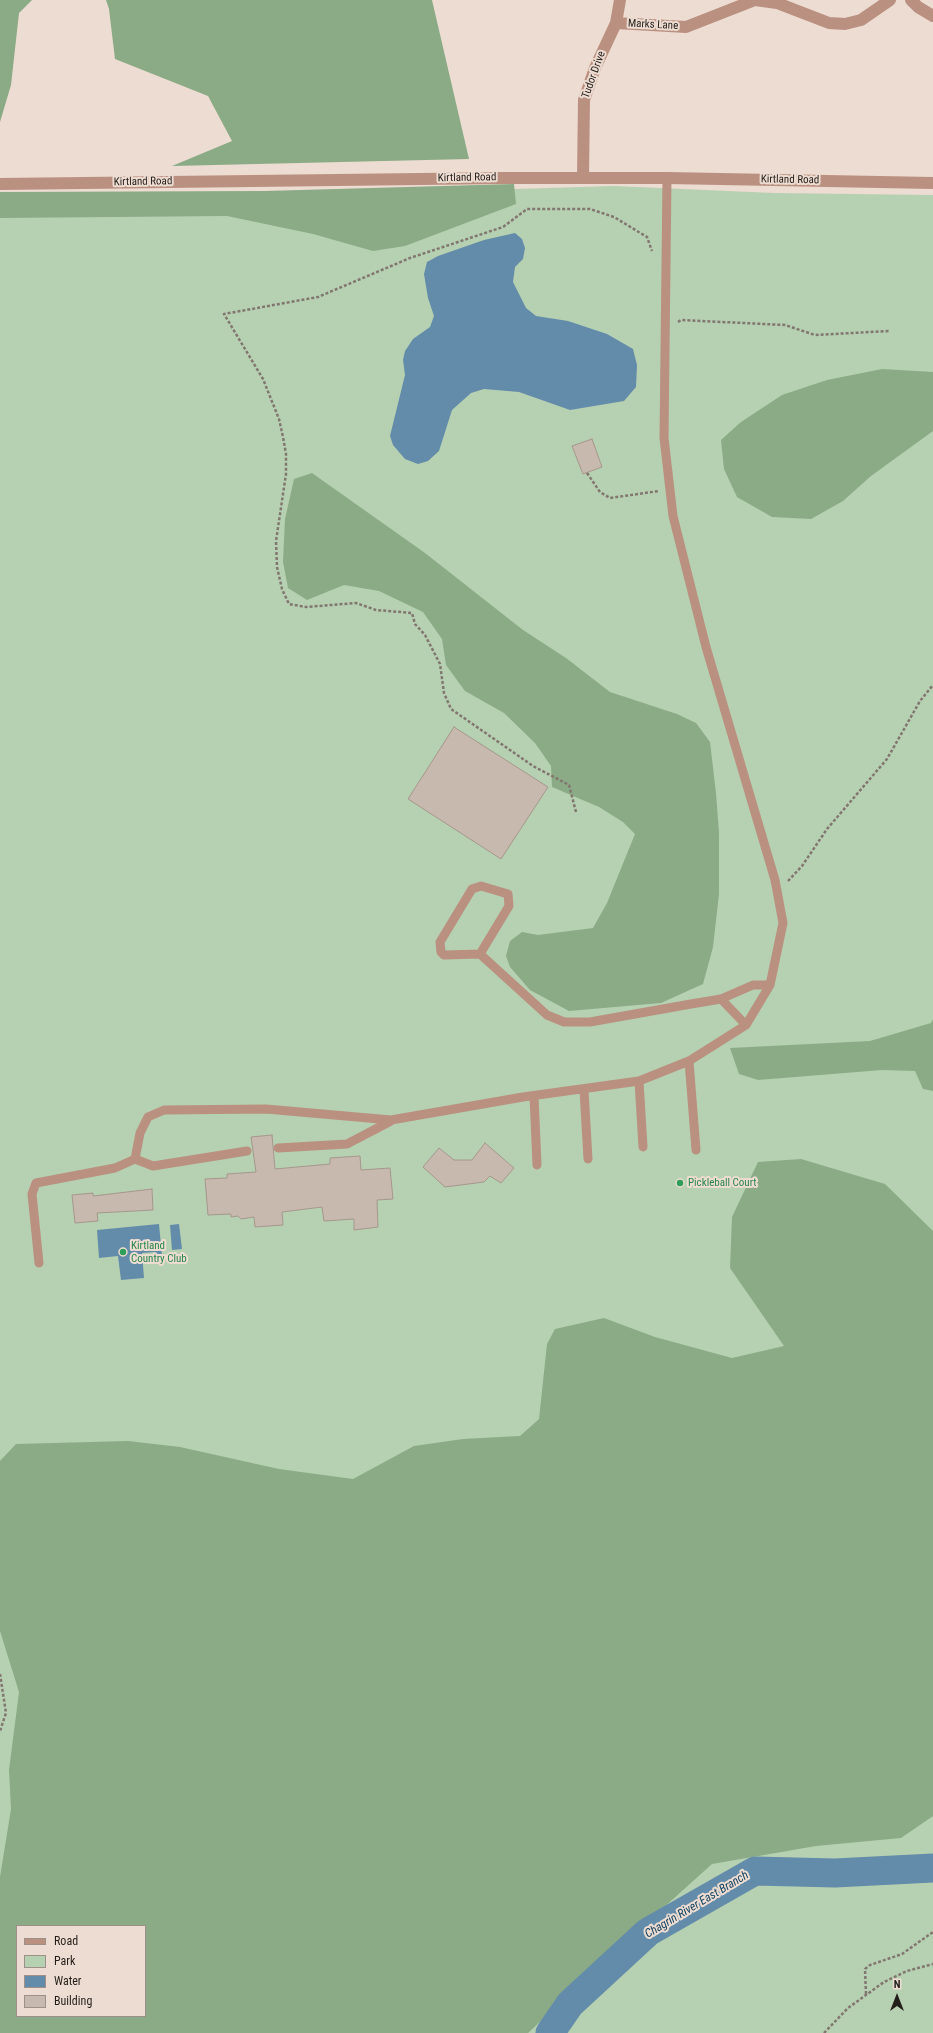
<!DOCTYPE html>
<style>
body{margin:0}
#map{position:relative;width:933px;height:2033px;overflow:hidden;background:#eddcd1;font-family:"Roboto Condensed",sans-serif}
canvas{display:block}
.legend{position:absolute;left:16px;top:1925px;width:130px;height:92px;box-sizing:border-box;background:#eddcd1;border:1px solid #9d9088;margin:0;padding:5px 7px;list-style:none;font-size:12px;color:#241e1a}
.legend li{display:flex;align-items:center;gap:8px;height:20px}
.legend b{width:20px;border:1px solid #9d9088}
.north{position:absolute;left:877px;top:1977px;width:40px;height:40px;-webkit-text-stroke:3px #eddcd1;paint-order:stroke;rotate:0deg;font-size:11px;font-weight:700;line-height:16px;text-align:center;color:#241e1a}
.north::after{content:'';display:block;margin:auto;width:14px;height:18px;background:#241e1a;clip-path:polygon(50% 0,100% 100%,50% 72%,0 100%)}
</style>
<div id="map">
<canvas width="933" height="2033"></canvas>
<ul class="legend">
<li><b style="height:5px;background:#ba9081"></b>Road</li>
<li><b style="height:11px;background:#b6d1b1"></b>Park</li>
<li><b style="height:11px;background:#638baa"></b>Water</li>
<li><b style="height:11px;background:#c8b9ae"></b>Building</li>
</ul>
<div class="north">N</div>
</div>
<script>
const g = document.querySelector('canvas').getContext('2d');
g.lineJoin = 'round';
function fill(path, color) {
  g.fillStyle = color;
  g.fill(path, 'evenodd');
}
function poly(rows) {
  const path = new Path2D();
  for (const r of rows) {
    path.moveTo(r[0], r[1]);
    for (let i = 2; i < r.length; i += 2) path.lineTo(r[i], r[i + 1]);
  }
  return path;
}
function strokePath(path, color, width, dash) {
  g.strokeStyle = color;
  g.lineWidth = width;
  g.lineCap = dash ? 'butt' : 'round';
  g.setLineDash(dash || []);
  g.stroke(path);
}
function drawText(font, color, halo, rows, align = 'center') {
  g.font = font + ' "Roboto Condensed",sans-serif';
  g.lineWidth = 4;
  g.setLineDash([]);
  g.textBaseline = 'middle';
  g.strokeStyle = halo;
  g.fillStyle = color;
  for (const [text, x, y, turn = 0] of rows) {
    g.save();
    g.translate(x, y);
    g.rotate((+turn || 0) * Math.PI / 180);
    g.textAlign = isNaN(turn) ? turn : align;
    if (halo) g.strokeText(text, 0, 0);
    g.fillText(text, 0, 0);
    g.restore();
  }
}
const green = poly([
 [614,186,774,193,933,195,933,2033,0,2033,0,205],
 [17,1926,145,1926,145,2016,17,2016]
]);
const forest = poly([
 [0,0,32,0,19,13,11,85,0,122],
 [106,0,432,0,469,159,172,166,232,141,208,96,115,59,109,9],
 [514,184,516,204,405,246,373,251,313,234,227,216,0,218,0,192,265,191],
 [882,369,933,372,933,431,871,476,843,501,811,519,772,517,737,497,724,469,721,440,741,422,782,395,827,380],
 [312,473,425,553,523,630,566,658,610,692,677,714,696,723,710,742,716,793,719,833,719,894,713,947,703,984,661,1003,569,1011,530,990,510,967,506,956,510,941,522,932,538,935,593,928,607,903,635,834,623,822,599,807,552,787,551,766,535,743,504,713,465,691,446,665,442,639,423,612,379,591,344,585,307,600,288,588,283,562,285,519,294,479],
 [933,1019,933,1091,923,1089,915,1071,882,1070,758,1080,739,1074,730,1048,870,1041,931,1023],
 [801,1159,885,1184,933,1231,933,1816,901,1838,816,1846,712,1864,613,1953,528,2033,0,2033,0,1877,11,1809,9,1770,19,1692,0,1631,0,1461,16,1444,128,1441,180,1447,279,1469,353,1479,414,1446,463,1439,520,1436,539,1419,547,1344,555,1329,604,1318,655,1337,732,1358,784,1346,730,1268,732,1217,758,1162],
 [17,1926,145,1926,145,2016,17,2016]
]);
const water = poly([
 [515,233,522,239,525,248,523,259,515,267,513,282,526,308,536,316,568,321,607,334,633,349,637,365,636,387,624,401,570,410,519,392,484,389,471,393,452,410,439,451,428,461,418,464,405,459,393,445,390,436,405,375,403,360,405,351,413,339,430,327,434,316,428,298,424,274,427,262,438,256,484,240],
 [159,1224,162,1256,155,1257,155,1252,142,1253,144,1278,121,1280,118,1256,99,1258,97,1230],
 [179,1224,182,1249,172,1250,170,1225]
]);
const river = poly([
 [550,2033,570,2004,648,1932,755,1871,835,1873,933,1868]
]);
const building = poly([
 [592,439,602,467,583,474,572,446,592,439],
 [454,727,548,787,501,859,408,799,454,727],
 [272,1135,275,1169,330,1164,330,1158,360,1156,361,1170,390,1168,393,1199,377,1200,378,1227,354,1230,354,1219,324,1221,322,1207,282,1212,283,1225,255,1227,254,1217,241,1219,238,1216,231,1217,231,1214,208,1215,205,1179,227,1178,227,1174,256,1172,251,1137,272,1135],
 [485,1143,514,1168,501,1183,490,1176,484,1182,445,1187,423,1167,439,1148,454,1160,472,1160,485,1143],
 [152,1189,153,1210,97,1213,98,1221,75,1223,72,1195,93,1193,93,1196,152,1189]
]);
const path = poly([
 [678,322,681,320,785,325,815,335,889,331],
 [587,473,600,492,610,498,659,491],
 [576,812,569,785,533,766,451,709,444,693,440,664,425,635,415,624,412,613,376,610,356,603,306,607,289,604,282,589,277,567,276,541,286,474,286,454,283,437,279,419,263,379,224,314,318,297,410,258,503,227,527,209,590,209,614,217,647,237,652,251],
 [788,881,802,866,827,829,887,759,920,701,933,685],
 [0,1674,6,1713,0,1731],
 [866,1994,865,1969,870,1965,902,1954,933,1932],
 [824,2033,848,2008,884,1982,907,1971,933,1964]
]);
const lane = poly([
 [480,954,509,906,508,894,481,886,472,889,440,942,441,952,444,955,480,954,547,1015,564,1022,590,1022,691,1004,721,999,753,985,770,985],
 [721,999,746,1025],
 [689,1061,696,1150],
 [639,1081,643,1147],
 [584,1090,588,1159],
 [534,1096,537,1165],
 [278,1148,347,1144,391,1121],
 [135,1159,153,1166,247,1151],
 [39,1263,32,1194,36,1183,115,1168,135,1159,140,1133,148,1117,164,1110,266,1109,391,1120,523,1097,639,1081,689,1061,746,1025,770,985,783,923,775,880,706,647,673,516,664,438,667,178]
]);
const street = poly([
 [911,0,918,7,933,16],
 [616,23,686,27,755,0,777,3,829,23,845,24,861,20,890,0],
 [583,178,584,100,595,68,616,23,620,0],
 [0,184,504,178,667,178,933,183]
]);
const markers = [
 [680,1183,4,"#2e9e5b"],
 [123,1252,4,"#2e9e5b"]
];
const streetNames = [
 ["Marks Lane",653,25,3],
 ["Tudor Drive",594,75,-70],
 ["Kirtland Road",467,178,-1],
 ["Kirtland Road",790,180,1],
 ["Kirtland Road",143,182,-1]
];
const leisureNames = [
 ["Pickleball Court",688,1183],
 ["Kirtland",131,1246],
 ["Country Club",131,1259]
];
const waterNames = [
 ["Chagrin River East Branch",697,1905,-31]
];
fill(green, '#b6d1b1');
fill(forest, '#8aab85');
fill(water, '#638baa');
strokePath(river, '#638baa', 29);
fill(building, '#c8b9ae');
strokePath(building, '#a6978d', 1);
strokePath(path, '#827770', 2.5, [3, 2]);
strokePath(lane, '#ba9081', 9);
strokePath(street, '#ba9081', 12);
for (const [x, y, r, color] of markers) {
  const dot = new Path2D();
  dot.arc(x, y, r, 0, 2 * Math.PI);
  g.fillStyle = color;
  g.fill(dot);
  strokePath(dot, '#eddcd1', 1.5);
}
drawText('11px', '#241e1a', '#eddcd1', streetNames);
drawText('11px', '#27864d', '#eddcd1', leisureNames, 'left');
drawText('italic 12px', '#114363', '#eddcd1', waterNames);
</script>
